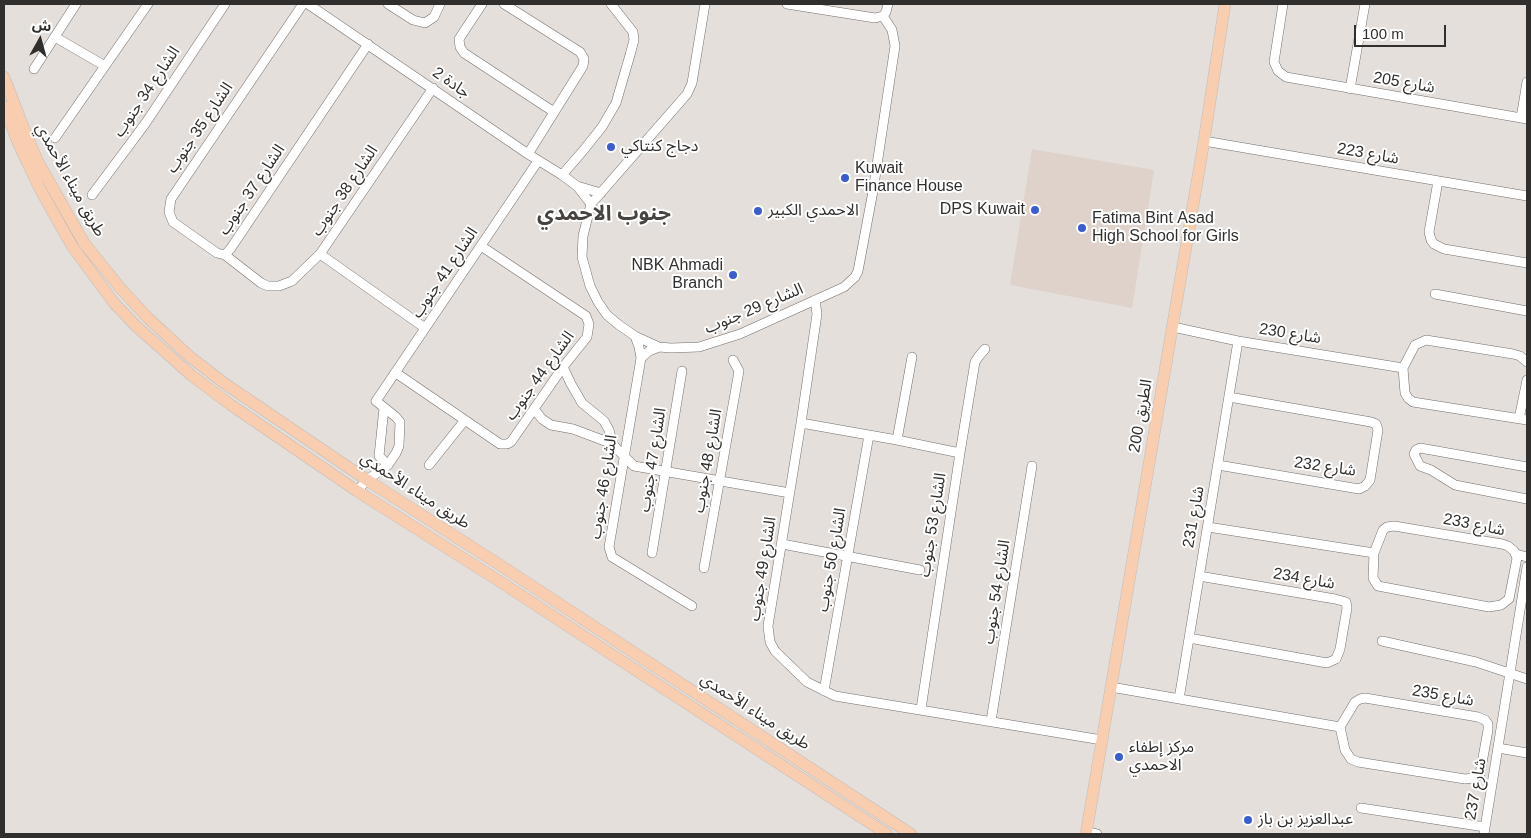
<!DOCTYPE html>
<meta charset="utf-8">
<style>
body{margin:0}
#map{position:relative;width:1531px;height:838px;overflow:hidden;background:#e4dfdb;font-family:Helvetica,"Noto Sans Arabic",sans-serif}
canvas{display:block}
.frame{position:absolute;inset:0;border:5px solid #312f2d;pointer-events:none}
.north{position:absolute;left:15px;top:15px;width:50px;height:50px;-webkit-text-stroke:4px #fff;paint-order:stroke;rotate:7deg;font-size:14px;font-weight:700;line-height:20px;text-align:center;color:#312f2d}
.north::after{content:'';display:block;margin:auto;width:18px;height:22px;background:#312f2d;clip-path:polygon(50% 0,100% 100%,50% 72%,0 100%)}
.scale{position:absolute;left:1354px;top:25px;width:92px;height:22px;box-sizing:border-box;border:2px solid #312f2d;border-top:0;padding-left:6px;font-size:15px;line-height:18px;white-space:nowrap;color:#312f2d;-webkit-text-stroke:4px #fff;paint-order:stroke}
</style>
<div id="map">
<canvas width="1531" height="838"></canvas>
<div class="frame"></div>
<div class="north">ش</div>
<div class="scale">100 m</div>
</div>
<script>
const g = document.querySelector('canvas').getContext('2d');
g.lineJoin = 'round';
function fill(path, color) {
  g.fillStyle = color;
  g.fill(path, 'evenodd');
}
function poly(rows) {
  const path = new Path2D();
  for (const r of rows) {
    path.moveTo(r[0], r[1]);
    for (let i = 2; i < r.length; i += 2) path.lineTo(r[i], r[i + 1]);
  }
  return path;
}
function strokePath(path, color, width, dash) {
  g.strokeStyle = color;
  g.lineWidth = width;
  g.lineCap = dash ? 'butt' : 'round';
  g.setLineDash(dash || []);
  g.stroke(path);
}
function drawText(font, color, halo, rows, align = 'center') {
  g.font = font + ' Helvetica,"Noto Sans Arabic",sans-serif';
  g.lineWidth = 4;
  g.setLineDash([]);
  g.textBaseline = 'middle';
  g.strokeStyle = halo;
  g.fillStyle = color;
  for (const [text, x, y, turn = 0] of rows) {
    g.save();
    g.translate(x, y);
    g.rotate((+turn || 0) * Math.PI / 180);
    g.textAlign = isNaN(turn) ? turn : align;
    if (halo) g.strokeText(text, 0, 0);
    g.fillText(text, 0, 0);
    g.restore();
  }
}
const built = poly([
 [1032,149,1154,170,1132,308,1010,285]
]);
const minor = poly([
 [303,4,171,199,169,212,173,222,217,253,225,255,261,283,268,286,279,286,292,281,320,254],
 [308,4,528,154,562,175,577,186,591,204],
 [388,4,413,20,425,23,434,17,440,4],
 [482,4,459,39,460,47,464,53,554,112],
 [504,4,580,52,584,59,583,66,528,154],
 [705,4,692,83,687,94,591,204,583,236,582,257,590,286,598,302,607,315,619,325,635,336,659,347,671,348,699,347,740,334,844,287,855,277,858,271,873,191,895,46,892,30,883,16],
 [787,4,875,18,883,16,886,12,888,4],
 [1283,4,1274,62,1278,71,1286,77,1527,119],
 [55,37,105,66],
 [34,69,76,4],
 [1350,89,1365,4],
 [1521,118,1527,82],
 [55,138,148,4],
 [1204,141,1527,196],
 [562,175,582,152,602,127,616,103,630,55,634,40,633,32,611,4],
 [1438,181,1429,232,1431,240,1434,244,1444,249,1527,263],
 [577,186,601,193],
 [92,195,145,124,225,4],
 [225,255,231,248,368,44],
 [1435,294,1527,311],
 [815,300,817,314,801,423,768,626,770,642,775,651,807,682,835,696,1102,740],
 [1173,327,1238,341,1403,368],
 [425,328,320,254,433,88],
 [635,336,639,347,641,358,609,547,612,557,692,606],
 [641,358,649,351,659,347],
 [1527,362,1520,356,1513,354,1426,340,1415,345,1403,368,1405,393,1408,398,1413,402,1527,420],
 [563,367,571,384,582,403,604,421,609,430,613,444,616,448,634,466,790,493],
 [396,373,500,444,507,444,511,442,563,367,587,337,589,324,586,316,481,246],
 [384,408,379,456,388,465],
 [534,409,542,419,551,425,573,429,613,444],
 [1519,419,1527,380],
 [801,423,897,440,960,453],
 [897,440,912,357],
 [429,465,465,420],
 [1218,465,1359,489,1365,486,1370,480,1378,430,1376,424,1371,422,1229,397],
 [1527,467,1420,448,1416,450,1414,454,1420,466,1431,470,1455,485,1527,499],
 [357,491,367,480,388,465,396,453,399,446,400,422,396,417,376,401,538,161],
 [1208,527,1374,553,1373,578,1378,586,1489,607,1501,605,1509,599,1517,558,1514,551,1508,546,1502,544,1394,526,1387,527,1383,530,1374,553],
 [782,544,920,570],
 [652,553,682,371],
 [1516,554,1527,557],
 [704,568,739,371,733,360],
 [1189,638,1327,663,1336,659,1340,649,1347,608,1346,602,1335,599,1199,576],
 [1382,641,1476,662,1527,679],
 [1111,687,1340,727],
 [824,691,869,435],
 [1365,698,1478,717,1485,720,1488,724,1488,730,1480,774,1474,778,1465,779,1358,762,1351,759,1345,750,1340,727,1355,702,1360,699,1365,698],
 [1179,699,1238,341],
 [921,709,960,453,975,362,979,356,985,349],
 [991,721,1032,466],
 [1498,748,1527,753],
 [1361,808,1485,827],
 [1087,832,1097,834],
 [1484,834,1527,567]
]);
const major = poly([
 [4,77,24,129,38,162,84,243,121,289,148,318,189,356,224,383,367,480,503,567,911,834],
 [4,106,19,145,40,189,72,246,114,303,136,326,191,375,231,405,357,491,496,579,887,834],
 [1086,834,1204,141,1225,4]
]);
const markers = [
 [611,147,5,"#3a5dcf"],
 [845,178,5,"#3a5dcf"],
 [1035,210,5,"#3a5dcf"],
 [758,211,5,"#3a5dcf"],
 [1082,228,5,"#3a5dcf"],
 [733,275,5,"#3a5dcf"],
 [1119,757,5,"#3a5dcf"],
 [1248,820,5,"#3a5dcf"]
];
const streetNames = [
 ["جادة 2",451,83,35],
 ["شارع 205",1404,83,10],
 ["الشارع 34 جنوب",147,92,-56],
 ["الشارع 35 جنوب",200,128,-56],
 ["شارع 223",1368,154,10],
 ["طريق ميناء الأحمدي",70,180,61],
 ["الشارع 37 جنوب",252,190,-56],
 ["الشارع 38 جنوب",345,191,-56],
 ["الشارع 41 جنوب",445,273,-56],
 ["الشارع 29 جنوب",754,309,-23],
 ["شارع 230",1290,334,9],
 ["الشارع 44 جنوب",540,376,-54],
 ["الطريق 200",1141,416,-80],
 ["الشارع 47 جنوب",653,460,-81],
 ["الشارع 48 جنوب",708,461,-80],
 ["شارع 232",1325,467,8],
 ["الشارع 46 جنوب",604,487,-81],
 ["طريق ميناء الأحمدي",415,491,33],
 ["شارع 231",1194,517,-80],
 ["الشارع 53 جنوب",933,525,-81],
 ["شارع 233",1474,525,11],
 ["الشارع 50 جنوب",832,560,-80],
 ["الشارع 49 جنوب",763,569,-81],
 ["شارع 234",1304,579,10],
 ["الشارع 54 جنوب",997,592,-81],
 ["شارع 235",1443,696,10],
 ["طريق ميناء الأحمدي",755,712,33],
 ["شارع 237",1476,789,-80]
];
const poiNames = [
 ["دجاج كنتاكي",621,147],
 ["Kuwait",855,169],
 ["Finance House",855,187],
 ["DPS Kuwait",1025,210,"right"],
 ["الاحمدي الكبير",768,211],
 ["Fatima Bint Asad",1092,219],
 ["High School for Girls",1092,237],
 ["NBK Ahmadi",723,266,"right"],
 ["Branch",723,284,"right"],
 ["مركز إطفاء",1129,748],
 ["الاحمدي",1129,766],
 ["عبدالعزيز بن باز",1258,820]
];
const districtNames = [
 ["جنوب الاحمدي",604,214]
];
fill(built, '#ded2ca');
strokePath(minor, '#736e6b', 10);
strokePath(major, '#bdbcbc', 12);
strokePath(minor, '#fff', 9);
strokePath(major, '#f9cdaf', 11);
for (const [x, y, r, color] of markers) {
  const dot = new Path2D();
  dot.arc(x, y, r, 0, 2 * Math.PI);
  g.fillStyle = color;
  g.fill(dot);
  strokePath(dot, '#fff', 2);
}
drawText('16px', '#312f2d', '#fff', streetNames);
drawText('16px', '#312f2d', '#fff', poiNames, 'left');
drawText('bold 21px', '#474340', '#fff', districtNames);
</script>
